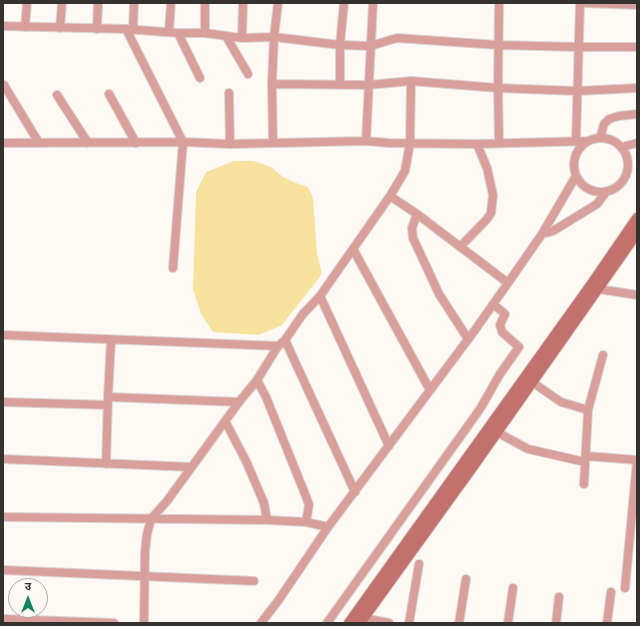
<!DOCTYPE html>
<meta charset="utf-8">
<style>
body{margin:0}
#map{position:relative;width:640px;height:626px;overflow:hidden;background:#fff9f6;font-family:"Source Sans 3","Noto Sans Devanagari",sans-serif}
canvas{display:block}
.frame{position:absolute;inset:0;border:4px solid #343231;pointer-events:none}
.north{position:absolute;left:8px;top:578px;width:40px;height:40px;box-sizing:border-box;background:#fff9f6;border:1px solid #aea9a7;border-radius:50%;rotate:0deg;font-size:11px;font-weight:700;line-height:16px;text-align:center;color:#343231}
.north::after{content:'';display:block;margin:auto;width:14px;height:18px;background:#14815d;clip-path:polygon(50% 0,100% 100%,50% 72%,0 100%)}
</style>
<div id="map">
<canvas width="640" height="626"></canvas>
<div class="frame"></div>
<div class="north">उ</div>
</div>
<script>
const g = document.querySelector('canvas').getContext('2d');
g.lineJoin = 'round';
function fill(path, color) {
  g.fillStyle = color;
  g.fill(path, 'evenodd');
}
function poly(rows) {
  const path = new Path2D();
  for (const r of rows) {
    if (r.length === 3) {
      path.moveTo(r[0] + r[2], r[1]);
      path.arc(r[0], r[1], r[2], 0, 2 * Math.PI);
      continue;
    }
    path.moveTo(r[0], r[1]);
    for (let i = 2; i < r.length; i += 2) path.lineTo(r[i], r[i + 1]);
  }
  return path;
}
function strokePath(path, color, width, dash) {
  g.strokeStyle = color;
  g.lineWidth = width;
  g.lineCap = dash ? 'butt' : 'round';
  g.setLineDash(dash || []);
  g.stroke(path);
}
const green = poly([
 [234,161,253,161,271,167,283,177,296,183,308,187,313,198,317,254,322,274,282,325,259,335,213,332,201,314,193,289,196,192,206,172]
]);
const street = poly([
 [586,3,637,5],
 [3,26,126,29,178,33,205,33,242,38,274,37,340,45,370,46,397,38,498,45,579,47,637,47],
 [25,27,27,3],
 [60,28,62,3],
 [97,29,98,3],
 [126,29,183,142,173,268],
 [133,30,134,3],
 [169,31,171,3],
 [178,33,200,78],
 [205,33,205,3],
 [226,36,248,74],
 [242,38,243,3],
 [272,84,368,85,411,81,498,88,577,91,637,88],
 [4,85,39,143],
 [340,85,340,45,344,3],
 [229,93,230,144],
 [109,94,136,143],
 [57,95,88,143],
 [601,165,27],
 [600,138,604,124,609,119,619,116,637,114],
 [366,141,373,3],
 [576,141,580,3],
 [3,143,183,142,230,144,366,141,389,143,477,144,588,141],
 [273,143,272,84,274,37,278,3],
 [499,143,498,88,499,3],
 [622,147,637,143],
 [390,196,417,214,508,283],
 [417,214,412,228,413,238,439,294,468,339],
 [542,234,553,231,597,204,606,192],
 [460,247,487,219,491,213,493,195,487,168,477,144],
 [353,249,430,390],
 [598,289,637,295],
 [320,296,389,446],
 [3,335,278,346],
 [285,340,355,492],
 [257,380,266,397,307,499,309,505,306,522],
 [532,382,561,402,588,410],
 [108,397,239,402],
 [3,402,108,405],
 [225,421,246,461,264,503,267,520],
 [493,430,528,449,585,462],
 [586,456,637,460],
 [3,459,191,467],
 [106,464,108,397,111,340],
 [584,484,588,410,603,355],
 [3,517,267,520,306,522,328,527],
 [3,570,254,581],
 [625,588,637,461],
 [360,616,363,618,389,623],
 [3,619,114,623],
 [144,623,145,552,147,534,151,519,167,501,239,402,257,380,278,346,285,340,303,314,320,296,390,196,405,171,410,143,411,81],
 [261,623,278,601,328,527,475,330,508,283,542,234,576,176],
 [327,623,480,409,500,374,519,347,502,332,500,325,505,314,493,304],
 [409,623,419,564],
 [459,623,466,579],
 [508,623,513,588],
 [556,623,559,597],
 [607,623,611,592]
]);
const secondary = poly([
 [349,623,591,285,637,218],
 [360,623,474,465,637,233]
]);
fill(green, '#f6e29d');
strokePath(street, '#dad5d3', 10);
strokePath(secondary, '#dad5d3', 12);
strokePath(street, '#d89f9b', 8);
strokePath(secondary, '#c2716d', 10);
</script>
